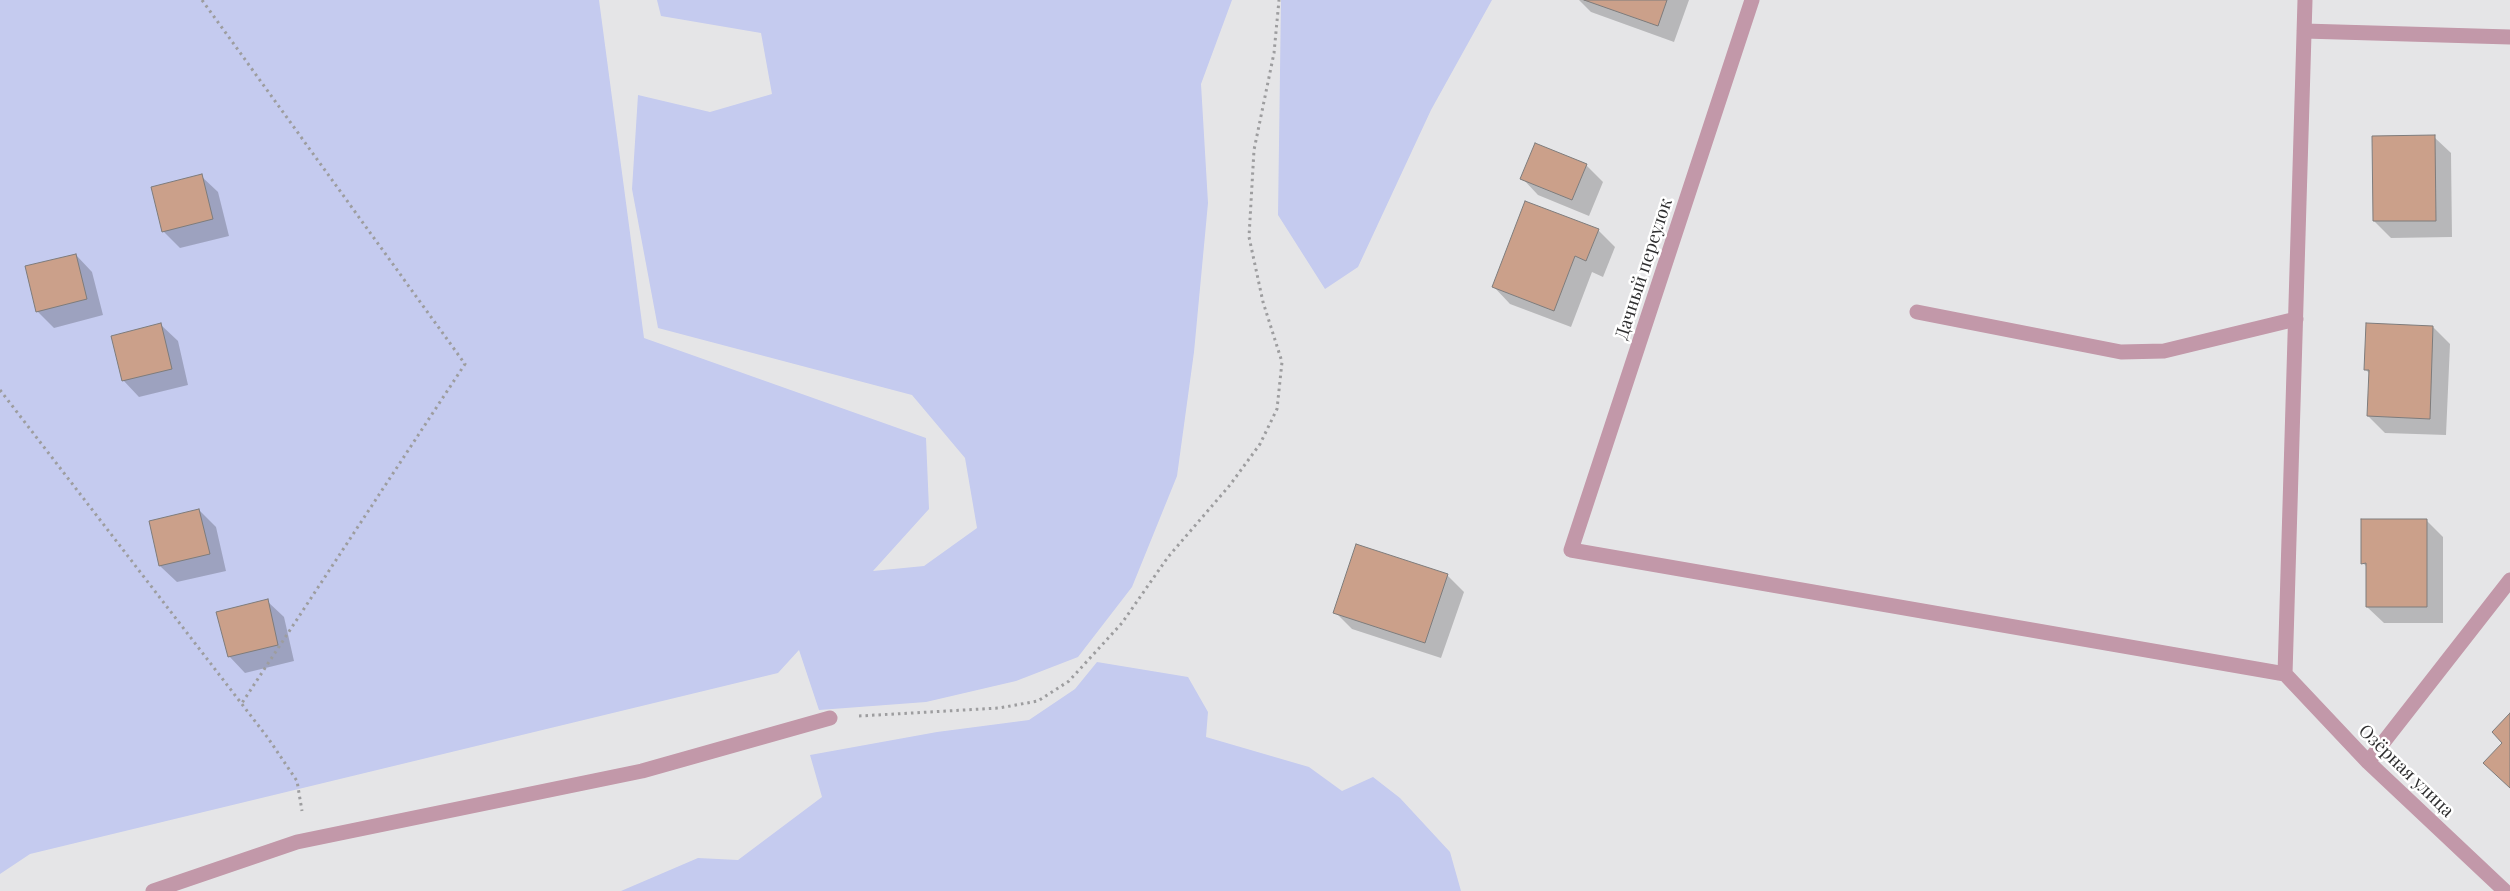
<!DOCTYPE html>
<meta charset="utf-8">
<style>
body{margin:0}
canvas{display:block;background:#e5e5e7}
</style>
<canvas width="2510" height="891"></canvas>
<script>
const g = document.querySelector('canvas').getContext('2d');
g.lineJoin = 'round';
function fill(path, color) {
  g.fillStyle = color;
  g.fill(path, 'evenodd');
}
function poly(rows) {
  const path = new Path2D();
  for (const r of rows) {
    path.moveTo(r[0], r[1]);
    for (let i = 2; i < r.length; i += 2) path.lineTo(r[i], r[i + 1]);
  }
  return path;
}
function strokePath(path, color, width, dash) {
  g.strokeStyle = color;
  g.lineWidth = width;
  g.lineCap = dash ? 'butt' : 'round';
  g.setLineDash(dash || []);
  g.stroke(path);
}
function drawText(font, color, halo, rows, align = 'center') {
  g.font = font + ' "Playfair Display",serif';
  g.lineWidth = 5;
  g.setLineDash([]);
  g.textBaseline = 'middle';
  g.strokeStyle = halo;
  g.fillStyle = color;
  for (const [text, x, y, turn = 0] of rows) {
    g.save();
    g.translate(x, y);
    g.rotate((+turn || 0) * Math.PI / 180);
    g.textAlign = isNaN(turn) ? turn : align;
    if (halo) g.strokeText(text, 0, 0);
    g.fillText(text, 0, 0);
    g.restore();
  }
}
const green = poly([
 [0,0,599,0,644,338,926,438,929,509,873,571,924,566,977,528,965,458,912,395,658,328,632,189,638,95,710,112,772,94,761,33,661,16,657,0,1232,0,1201,84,1208,203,1194,352,1177,476,1132,587,1078,657,1016,681,926,702,819,710,799,650,778,673,30,854,0,874],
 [1281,0,1492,0,1431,110,1358,267,1325,289,1278,215],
 [1097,662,1188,677,1208,712,1206,737,1309,767,1342,791,1373,777,1400,798,1450,852,1461,891,621,891,698,858,738,860,822,797,810,755,937,732,1029,720,1075,689]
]);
const shadow = poly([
 [1579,0,1689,0,1674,42,1591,12],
 [2434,137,2451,153,2452,237,2391,238,2374,221],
 [1586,165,1603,182,1589,216,1538,195,1522,178],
 [201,176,218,192,229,236,180,248,163,231],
 [1598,230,1615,247,1603,277,1592,272,1571,327,1510,304,1494,287],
 [76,255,92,272,103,315,54,328,37,311],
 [161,325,178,341,188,385,139,397,123,380],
 [2433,327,2450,344,2446,435,2385,433,2368,416,2370,374,2365,369],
 [199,510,216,527,226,571,177,582,160,566,150,522],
 [2426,520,2443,537,2443,623,2384,623,2367,607,2367,567,2363,563],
 [1447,575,1464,592,1441,658,1352,629,1335,612],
 [267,601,284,617,294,661,245,673,229,656]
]);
const building = poly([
 [1584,0,1667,0,1658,26,1584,0],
 [2435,135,2436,221,2373,221,2372,136,2435,135],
 [1535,143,1587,164,1572,200,1520,179,1535,143],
 [202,174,213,219,162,232,151,187,202,174],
 [1525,201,1599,229,1586,261,1575,256,1554,311,1492,287,1525,201],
 [76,254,87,299,36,312,25,266,76,254],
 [161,323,172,369,122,381,111,336,161,323],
 [2366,323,2433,326,2430,419,2367,416,2369,370,2364,370,2366,323],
 [199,509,210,554,159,566,149,521,199,509],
 [2361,519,2427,519,2427,607,2366,607,2366,563,2361,564,2361,519],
 [1356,544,1448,574,1425,643,1333,613,1356,544],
 [268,599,278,645,228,657,216,612,268,599],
 [2510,713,2510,788,2483,763,2502,743,2492,732,2510,713]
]);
const path = poly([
 [202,0,465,364,242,703],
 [0,390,268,738,297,781,302,811],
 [859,716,999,708,1038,701,1069,681,1122,623,1168,557,1230,485,1260,444,1277,409,1282,362,1263,302,1249,237,1254,150,1274,53,1279,0]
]);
const minor = poly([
 [1752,0,1571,550,2285,674],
 [2304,31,2510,37],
 [1917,312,2121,352,2164,351,2296,319],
 [2285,674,2305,0],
 [2285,674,2368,762,2505,891],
 [2368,762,2510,580],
 [153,891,297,842,642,771,830,718]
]);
const streetNames = [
 ["Дачный переулок",1644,269,-72],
 ["Озёрная улица",2406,771,44]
];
fill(green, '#c5cbef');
fill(shadow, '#0003');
fill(building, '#cba08a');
strokePath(building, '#7e7c7c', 1);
strokePath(path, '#9d9d9f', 3, [2.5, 4]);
strokePath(minor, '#c298a9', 15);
drawText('18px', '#2e2e2f', '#fff', streetNames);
</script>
